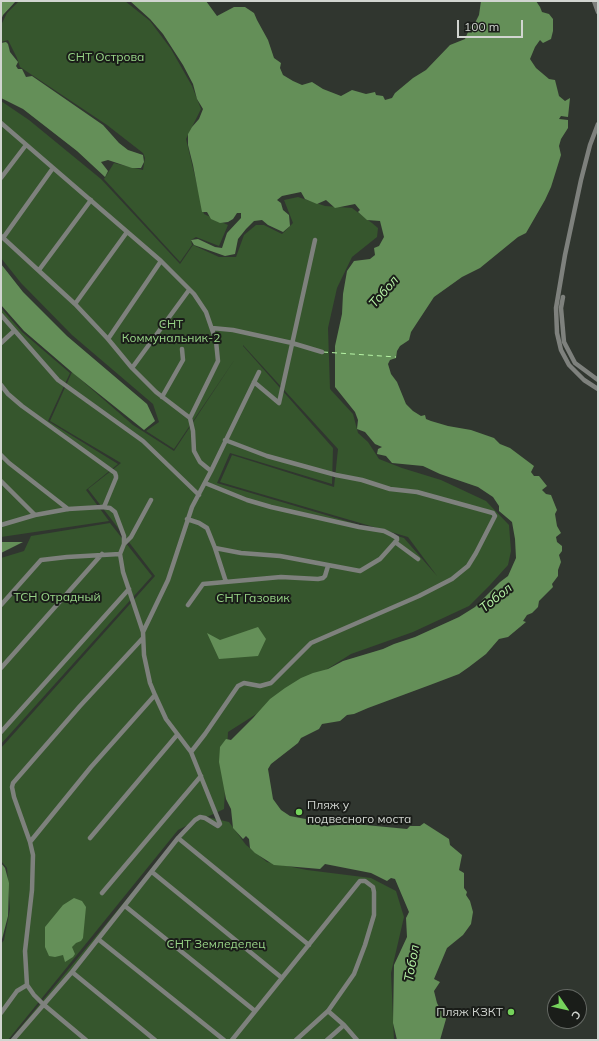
<!DOCTYPE html>
<meta charset="utf-8">
<style>
body{margin:0}
#map{position:relative;width:599px;height:1041px;overflow:hidden;background:#30362f;font-family:Mulish,sans-serif}
canvas{display:block}
.frame{position:absolute;inset:0;border:2px solid #d1d5d0;pointer-events:none}
.north{position:absolute;left:547px;top:989px;width:40px;height:40px;box-sizing:border-box;background:#1a1d19;border:1px solid #636762;border-radius:50%;rotate:124deg;font-size:11px;font-weight:700;line-height:16px;text-align:center;color:#d1d5d0}
.north::after{content:'';display:block;margin:auto;width:14px;height:18px;background:#75d25b;clip-path:polygon(50% 0,100% 100%,50% 72%,0 100%)}
.scale{position:absolute;left:457px;top:20px;width:66px;height:18px;box-sizing:border-box;border:2px solid #d1d5d0;border-top:0;padding-left:5px;font-size:12px;line-height:14px;white-space:nowrap;color:#d1d5d0;-webkit-text-stroke:3px #1a1d19;paint-order:stroke}
</style>
<div id="map">
<canvas width="599" height="1041"></canvas>
<div class="frame"></div>
<div class="north">С</div>
<div class="scale">100 m</div>
</div>
<script>
const g = document.querySelector('canvas').getContext('2d');
g.lineJoin = 'round';
function fill(path, color) {
  g.fillStyle = color;
  g.fill(path, 'evenodd');
}
function poly(rows) {
  const path = new Path2D();
  for (const r of rows) {
    path.moveTo(r[0], r[1]);
    for (let i = 2; i < r.length; i += 2) path.lineTo(r[i], r[i + 1]);
  }
  return path;
}
function strokePath(path, color, width, dash) {
  g.strokeStyle = color;
  g.lineWidth = width;
  g.lineCap = dash ? 'butt' : 'round';
  g.setLineDash(dash || []);
  g.stroke(path);
}
function drawText(font, color, halo, rows, align = 'center') {
  g.font = font + ' Mulish,sans-serif';
  g.lineWidth = 4;
  g.setLineDash([]);
  g.textBaseline = 'middle';
  g.strokeStyle = halo;
  g.fillStyle = color;
  for (const [text, x, y, turn = 0] of rows) {
    g.save();
    g.translate(x, y);
    g.rotate((+turn || 0) * Math.PI / 180);
    g.textAlign = isNaN(turn) ? turn : align;
    if (halo) g.strokeText(text, 0, 0);
    g.fillText(text, 0, 0);
    g.restore();
  }
}
const green = poly([
 [19,1,125,1,150,21,171,49,192,86,201,109,186,139,204,214,228,225,219,246,196,237,191,240,192,245,180,262,104,179,114,163,143,170,145,158,143,153,107,125,20,67,17,58,8,40,1,42,1,25,7,13],
 [1,101,29,120,101,179,180,264,193,245,219,257,236,257,244,235,256,225,264,225,282,234,293,223,284,200,298,197,325,206,352,208,372,223,378,228,377,237,352,257,337,288,328,328,330,389,353,414,358,433,368,442,379,459,402,468,441,480,486,501,509,525,511,551,508,565,490,585,469,606,413,632,351,654,228,732,224,809,207,817,229,822,246,845,267,862,307,870,371,878,396,891,404,917,391,973,394,1040,10,1040,188,825,178,830,8,1040,1,1040,1,944,4,940,10,909,7,868,1,861,1,748,155,576,88,489,121,463,50,421,72,372,133,425,174,451,235,359,174,449,146,431,159,422,153,404,72,335,21,283,1,258],
 [243,345,338,449,334,487,232,455,220,482,408,537,437,576,404,538,217,483,230,453,332,484,333,448,243,346],
 [1,308,22,332,70,373,48,421,118,464,86,490,109,521,1,537],
 [110,523,152,576,1,744,1,558,24,551,31,536]
]);
const water = poly([
 [1,1,16,1,3,15,1,20],
 [130,1,206,1,217,16,234,7,245,7,254,13,257,20,268,40,274,58,281,63,280,68,283,75,293,81,302,85,312,82,323,89,341,96,352,90,366,94,375,92,376,95,383,96,385,100,392,98,395,93,413,78,426,70,450,45,465,39,471,25,475,23,479,15,481,1,536,1,540,7,542,12,549,14,553,19,553,31,551,39,543,43,540,40,535,47,530,59,536,68,549,79,555,80,559,96,565,101,570,98,568,117,561,116,559,119,568,120,568,128,561,139,559,146,561,155,551,187,545,200,526,233,518,237,480,268,462,277,434,297,411,332,409,340,400,346,397,351,396,358,390,360,388,364,391,374,397,382,406,404,413,411,421,416,425,415,426,419,431,421,448,426,471,430,494,438,500,444,510,448,534,466,531,472,534,476,539,476,547,486,542,490,546,494,551,495,557,510,555,514,557,526,561,533,556,537,557,542,562,546,562,551,559,555,561,562,558,570,558,576,552,584,553,587,539,601,538,607,532,613,527,615,523,621,526,622,508,637,499,639,486,654,469,667,459,674,430,685,368,708,354,714,347,715,340,721,322,724,319,729,301,738,298,743,271,764,268,769,273,799,281,810,290,816,321,822,323,826,355,824,407,829,410,826,420,826,424,823,449,839,450,845,462,855,459,870,464,873,464,888,467,892,466,895,470,901,473,912,471,924,463,935,447,948,434,979,440,982,434,991,437,1003,441,1011,448,1012,440,1040,397,1040,393,1023,394,965,407,937,406,918,409,912,395,879,391,878,387,881,371,873,325,864,320,869,274,865,255,853,250,848,249,839,246,836,243,839,233,828,231,809,226,799,219,762,220,747,226,739,231,740,253,718,270,699,285,688,301,678,313,673,328,669,343,661,383,649,394,644,415,637,459,617,475,607,500,582,508,576,516,558,515,539,512,522,499,511,499,506,493,497,478,487,440,474,423,466,392,463,386,456,377,454,378,449,382,447,375,444,365,432,357,429,358,420,355,412,335,387,335,346,342,314,343,294,347,271,354,261,370,259,375,255,374,248,379,246,384,237,380,221,367,220,358,212,360,210,355,204,335,208,326,200,317,204,305,199,301,192,282,196,277,200,281,203,283,210,289,215,290,226,283,232,268,225,262,220,254,221,246,229,238,239,235,254,225,256,194,245,191,240,198,239,215,247,222,248,227,233,241,218,241,213,237,213,233,219,228,222,220,223,211,219,207,212,202,212,193,165,188,145,188,134,192,127,199,119,203,109,197,99,193,84,183,65,163,34,150,19],
 [6,42,8,44,10,52,18,62,16,66,18,69,22,69,26,77,32,76,103,125,119,143,128,150,143,155,144,162,141,168,132,168,108,160,101,162,108,171,105,177,77,151,23,109,1,98,1,43],
 [1,264,23,292,67,336,147,404,155,421,144,430,74,374,24,331,1,305],
 [1,542,23,542,1,553],
 [258,627,266,639,258,656,219,659,207,633,220,640],
 [1,863,5,868,9,883,8,916,1,943],
 [74,898,82,901,86,907,83,938,81,941,76,943,72,947,75,954,73,957,65,962,63,955,55,957,49,956,45,947,45,927,63,905]
]);
const ferry = poly([
 [323,352,396,357]
]);
const minor = poly([
 [594,1,598,12],
 [1,123,161,261,194,294,206,312,216,341,218,361,190,418],
 [598,124,590,145,581,180,565,255,556,308,557,333,561,350,569,365,584,380,598,389],
 [1,178,26,145],
 [1,236,75,304,108,339,132,368,156,392,190,418,193,431,194,451,200,462,211,471,192,507,168,580,143,632],
 [3,238,53,168],
 [39,270,91,200],
 [563,297,561,308,564,342,575,363,598,380],
 [75,304,127,232],
 [1,315,58,380,143,441,199,495],
 [212,328,233,330,292,343,322,352],
 [108,339,161,261],
 [1,343,14,331],
 [132,368,189,290],
 [254,382,279,403,315,240],
 [1,385,8,394,22,406,115,473,116,476,116,478,104,507],
 [162,397,183,360,182,349],
 [1,455,9,463,68,509],
 [211,471,259,372],
 [1,481,35,515],
 [187,519,199,523,207,528,215,548,241,553,280,556,360,571,380,559,397,540,397,538,392,535,384,531,359,527,271,507,247,500,205,483],
 [1,525,35,515,68,509,102,507,110,508,115,512,124,536,124,544,120,554],
 [395,542,418,559],
 [124,544,131,537,151,500],
 [215,548,226,582],
 [1,605,41,560,67,557,120,554,123,572,143,632,144,655,150,683,155,695,166,719,191,752,220,824,218,826,205,818,200,817,195,820,178,838,72,972,13,1040],
 [188,605,203,584,281,577,318,579,323,578,325,576,328,566],
 [1,668,102,554],
 [1,732,129,589],
 [191,752,205,734,238,686,244,683,260,686,271,683,311,643,419,596,452,579,468,566,476,553,495,516,493,513,417,492,390,489,362,480,336,475,267,456,225,440],
 [90,838,177,735],
 [178,838,309,945],
 [30,842,91,767,155,695],
 [152,872,282,978],
 [102,893,201,776],
 [125,906,255,1011],
 [98,939,224,1040],
 [72,972,155,1040],
 [27,985,25,951,32,890,33,855,30,842,14,797,12,787,13,783,80,706,142,639],
 [328,1011,344,1025,357,1040],
 [1,1013,17,991,27,985,34,995,43,1004,86,1040],
 [232,1040,360,881,365,881,373,887,374,892,374,915,365,945,354,974,328,1011,296,1040],
 [327,1040,344,1025]
]);
const markers = [
 [299,812,4,"#75d25b"],
 [511,1012,4,"#75d25b"]
];
const parkNames = [
 ["СНТ Острова",106,57],
 ["СНТ",171,324],
 ["Коммунальник-2",171,338],
 ["ТСН Отрадный",57,597],
 ["СНТ Газовик",253,598],
 ["СНТ Земледелец",216,944]
];
const poiNames = [
 ["Пляж у",307,805],
 ["подвесного моста",307,819],
 ["Пляж КЗКТ",503,1012,"right"]
];
const waterNames = [
 ["Тобол",384,292,-49],
 ["Тобол",496,598,-39],
 ["Тобол",412,963,-80]
];
fill(green, '#36562d');
fill(water, '#648f58');
strokePath(ferry, '#b7f5a6', 1, [5, 4]);
strokePath(minor, '#7e817d', 4.5);
for (const [x, y, r, color] of markers) {
  const dot = new Path2D();
  dot.arc(x, y, r, 0, 2 * Math.PI);
  g.fillStyle = color;
  g.fill(dot);
  strokePath(dot, '#1a1d19', 1.5);
}
drawText('12px', '#98d587', '#1a1d19', parkNames);
drawText('12px', '#d1d5d0', '#1a1d19', poiNames, 'left');
drawText('italic 13px', '#b7f5a6', '#1a1d19', waterNames);
</script>
